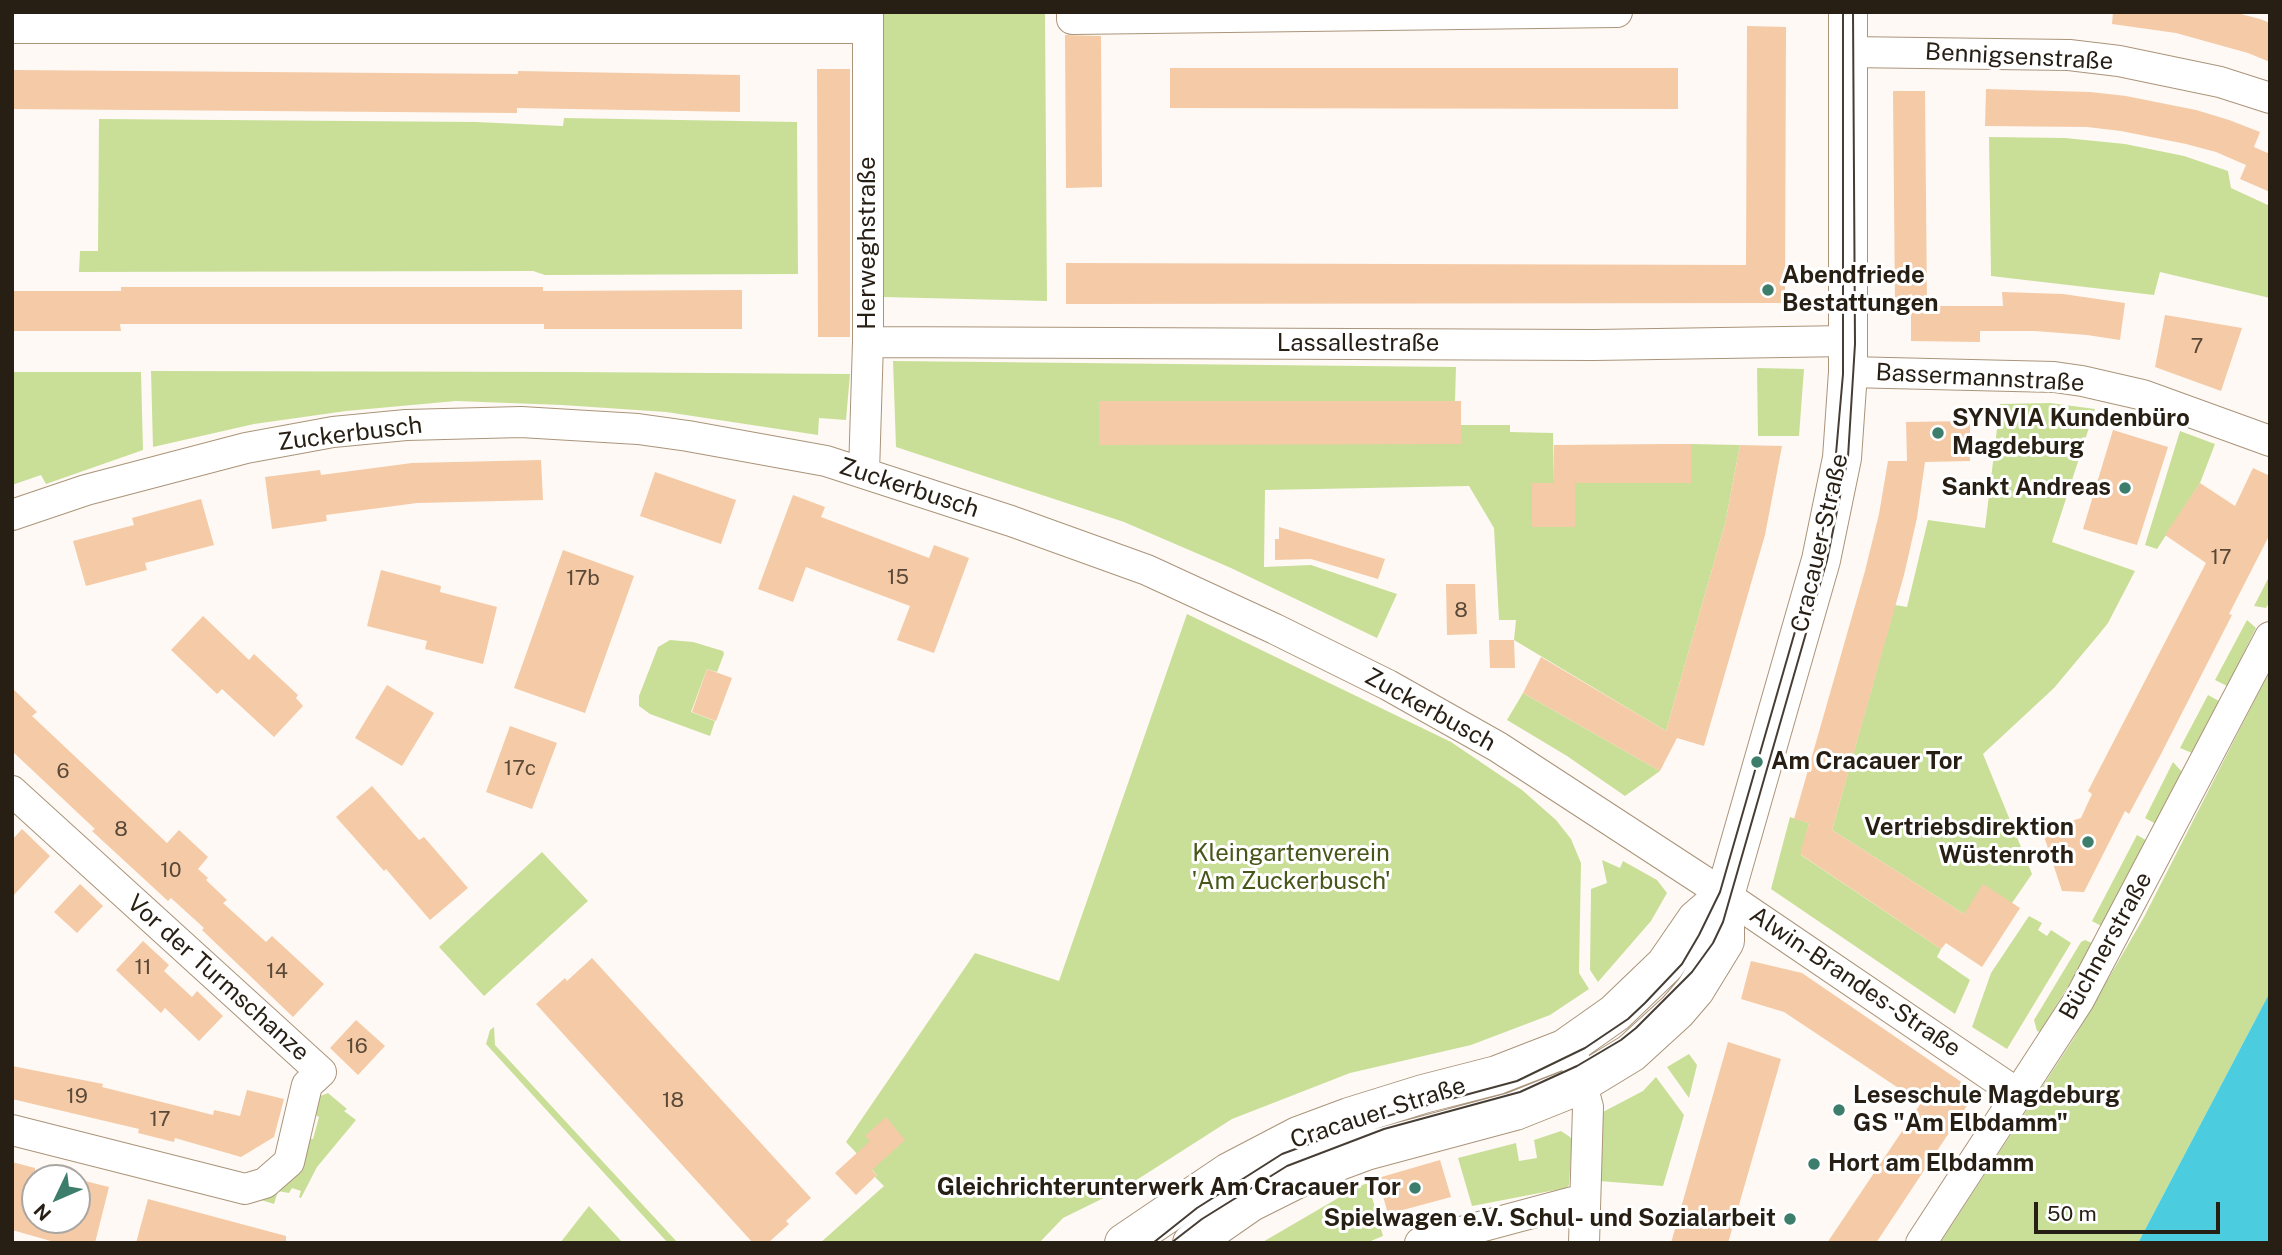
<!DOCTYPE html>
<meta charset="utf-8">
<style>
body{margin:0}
#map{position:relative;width:2282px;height:1255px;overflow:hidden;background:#fef9f4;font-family:"Public Sans",sans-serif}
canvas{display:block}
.frame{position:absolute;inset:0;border:14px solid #271e14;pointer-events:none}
.north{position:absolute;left:21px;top:1164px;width:70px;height:70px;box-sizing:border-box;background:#fff;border:2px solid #a9a5a1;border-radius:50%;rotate:226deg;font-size:19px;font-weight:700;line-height:28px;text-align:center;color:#271e14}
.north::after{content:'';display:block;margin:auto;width:24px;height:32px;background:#3c7d6c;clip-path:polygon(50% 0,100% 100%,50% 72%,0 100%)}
.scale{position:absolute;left:2034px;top:1202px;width:186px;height:32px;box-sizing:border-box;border:4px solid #271e14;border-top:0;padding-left:9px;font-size:21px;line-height:24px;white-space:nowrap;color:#271e14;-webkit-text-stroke:5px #fff;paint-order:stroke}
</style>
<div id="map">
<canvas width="2282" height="1255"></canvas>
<div class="frame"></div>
<div class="north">N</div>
<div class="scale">50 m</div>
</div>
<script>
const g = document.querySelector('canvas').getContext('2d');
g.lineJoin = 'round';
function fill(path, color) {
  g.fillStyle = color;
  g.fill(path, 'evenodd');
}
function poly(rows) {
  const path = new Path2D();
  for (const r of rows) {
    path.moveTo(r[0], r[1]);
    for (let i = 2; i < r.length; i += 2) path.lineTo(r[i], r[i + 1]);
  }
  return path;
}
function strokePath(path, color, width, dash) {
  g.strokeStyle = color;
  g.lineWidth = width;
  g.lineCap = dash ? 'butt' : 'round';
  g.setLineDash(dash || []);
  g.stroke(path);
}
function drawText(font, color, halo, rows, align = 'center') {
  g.font = font + ' "Public Sans",sans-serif';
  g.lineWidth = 6;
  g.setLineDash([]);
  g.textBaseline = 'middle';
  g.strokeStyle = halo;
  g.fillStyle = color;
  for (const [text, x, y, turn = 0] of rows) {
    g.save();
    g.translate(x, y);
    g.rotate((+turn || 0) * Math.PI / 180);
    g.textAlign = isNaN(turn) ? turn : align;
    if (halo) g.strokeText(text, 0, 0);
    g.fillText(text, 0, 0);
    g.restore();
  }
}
const green = poly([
 [881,12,1045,12,1047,301,883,297],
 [564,118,797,122,798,274,545,275,533,271,79,272,80,251,98,251,99,119,476,122,563,126],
 [1989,137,2065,138,2125,144,2184,156,2228,171,2231,188,2270,206,2270,298,2160,272,2154,295,1991,276],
 [893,361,1456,367,1455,401,1099,401,1099,444,1461,444,1461,425,1510,425,1510,432,1553,433,1554,483,1532,484,1532,526,1575,483,1690,483,1691,444,1740,445,1725,524,1666,731,1514,640,1516,620,1499,620,1494,528,1469,486,1265,490,1264,567,1311,565,1397,594,1377,638,1231,568,1124,522,896,447],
 [1757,368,1804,369,1799,436,1758,436],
 [151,371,572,372,850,374,846,420,819,418,818,435,666,412,562,405,456,401,346,411,254,424,153,447],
 [12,372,141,372,143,450,46,484,41,475,12,485],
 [2050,403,2095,409,2052,542,2135,571,2108,623,2100,633,2054,688,1983,754,2032,874,2012,903,1964,914,1832,830,1895,605,1907,607,1928,520,1985,528,2000,404],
 [2180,431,2215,444,2200,483,2157,549,2145,545],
 [2270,575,2270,601,2266,608,2254,606],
 [1187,614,1451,742,1522,790,1556,820,1571,839,1581,863,1579,973,1589,989,1550,1015,1471,1045,1350,1073,1232,1119,1124,1188,1063,1218,1039,1243,820,1243,884,1186,875,1177,877,1175,846,1142,975,953,1059,981],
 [2247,620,2256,628,2227,686,2215,680],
 [670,640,693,642,723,651,724,654,717,672,707,669,691,712,715,721,710,736,650,714,639,706,639,696,658,647],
 [2270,670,2270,992,2138,1243,1940,1243,2074,1038,2144,917],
 [1523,693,1660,771,1625,796,1567,756,1507,720],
 [2208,695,2219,701,2192,753,2180,748],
 [2173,762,2183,773,2156,824,2145,818],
 [1790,817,1809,823,1801,855,1941,949,1937,957,1970,980,1955,1014,1771,889],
 [2137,835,2149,842,2103,927,2092,921],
 [542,852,588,901,484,996,439,947],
 [1602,860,1620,868,1623,861,1657,880,1667,893,1651,921,1598,982,1590,970,1591,889,1607,883],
 [2029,916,2042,923,2038,930,2047,936,2051,930,2071,943,2007,1049,1972,1027,1991,973],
 [2085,940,2094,944,2040,1032,2037,1031,2034,1020,2081,942],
 [494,1027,495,1045,678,1243,668,1243,486,1044,490,1030],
 [1689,1054,1697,1065,1689,1098,1667,1067],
 [1656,1077,1684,1115,1663,1186,1599,1181,1599,1114,1643,1091],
 [328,1093,347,1109,344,1111,356,1120,317,1167,301,1198,299,1197,301,1191,292,1188,289,1193,278,1191,274,1204,251,1197,306,1138,313,1139,319,1117,310,1112,315,1098],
 [1561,1131,1570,1137,1572,1141,1569,1185,1566,1188,1472,1206,1458,1158,1516,1143,1519,1161,1537,1158,1534,1140],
 [1368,1183,1383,1236,1366,1243,1261,1243,1357,1187],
 [589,1206,623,1243,560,1243]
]);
const water = poly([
 [2270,992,2270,1243,2138,1243]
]);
const building = poly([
 [2113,12,2233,12,2260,19,2270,23,2270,62,2248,53,2176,33,2112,24],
 [1747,26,1786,27,1785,303,1066,304,1066,263,1746,265],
 [1065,35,1101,36,1102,187,1066,188],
 [1170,68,1678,68,1678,109,1170,108],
 [817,69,850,69,850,337,818,337],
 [12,70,518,74,518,71,740,75,740,112,517,108,517,113,12,109],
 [1986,89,2090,92,2126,96,2196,110,2229,120,2260,132,2254,147,2270,154,2270,192,2240,179,2246,165,2216,152,2186,144,2121,131,2087,127,1985,126],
 [1893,91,1925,91,1927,305,1895,306],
 [121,287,543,287,543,291,742,290,742,329,544,329,544,324,120,324,121,331,12,331,12,291,121,291],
 [2002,292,2063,294,2125,303,2120,340,2087,335,2035,331,1980,331,1980,342,1911,341,1911,306,2003,306],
 [2165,315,2242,328,2221,391,2155,367],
 [1099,401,1461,401,1461,444,1099,445],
 [1970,421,1970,461,1925,462,1917,518,1904,575,1832,830,1964,914,1983,884,2020,908,1982,967,1946,943,1941,949,1800,854,1809,823,1794,819,1865,571,1879,514,1888,461,1907,461,1906,422],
 [2113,430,2168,447,2137,545,2083,529],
 [1667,444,1691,444,1691,483,1575,483,1575,527,1532,527,1532,483,1554,483,1554,445],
 [1740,445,1782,446,1765,535,1704,746,1677,738,1660,771,1523,693,1541,657,1666,731,1725,524],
 [541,460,543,500,417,503,326,515,327,521,272,529,265,477,320,470,321,475,412,463],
 [2253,468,2270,476,2270,534,2229,614,2232,615,2160,756,2129,814,2125,811,2084,892,2062,891,2042,830,2081,818,2092,794,2088,791,2206,563,2165,535,2200,483,2235,506],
 [655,472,736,500,721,544,640,516],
 [793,495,825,507,821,517,929,558,934,545,969,558,934,653,897,640,910,606,806,567,793,602,758,589],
 [201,499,214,545,145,563,147,570,86,586,73,541,134,525,132,518],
 [1279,527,1385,559,1378,579,1311,559,1275,560,1275,539,1279,539],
 [563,550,634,576,585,713,514,688],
 [381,570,441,586,440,592,497,607,483,664,425,649,427,641,367,626],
 [1446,584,1475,584,1477,634,1447,635],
 [203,616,249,660,254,654,298,695,296,698,303,706,274,737,222,689,217,694,171,650],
 [1489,640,1514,640,1515,668,1490,668],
 [707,669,732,678,716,721,692,712],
 [387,685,434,713,402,766,355,738],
 [12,688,37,712,32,716,167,843,179,830,208,857,198,869,208,878,206,880,227,900,223,903,266,942,272,936,324,984,293,1017,202,930,204,928,171,898,168,901,92,831,95,829,12,751],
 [510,726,557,743,532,809,486,792],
 [372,786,419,840,424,837,468,888,430,920,386,869,384,871,336,817],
 [22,829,50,856,12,897,12,840],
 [80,884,103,906,77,933,54,912],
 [143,941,169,965,164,971,192,997,197,991,223,1016,199,1041,165,1008,161,1013,116,970],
 [592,958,811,1198,786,1221,789,1224,768,1243,753,1243,536,1004,565,978,567,981],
 [1751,961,1802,973,1976,1092,1876,1243,1827,1243,1921,1103,1784,1012,1741,999],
 [356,1020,385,1046,358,1075,330,1048],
 [1728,1042,1781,1059,1728,1243,1671,1243],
 [12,1066,103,1084,102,1087,134,1095,213,1115,214,1110,240,1116,247,1090,284,1099,274,1137,241,1157,175,1138,174,1142,138,1133,139,1129,12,1099],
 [886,1117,905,1140,872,1170,877,1175,856,1195,835,1173,870,1141,865,1136],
 [1440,1160,1451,1197,1388,1214,1378,1178],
 [12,1162,35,1168,35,1220,77,1220,77,1179,109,1187,95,1243,58,1243,12,1230],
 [148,1199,286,1236,286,1243,136,1243]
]);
const minor = poly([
 [1072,12,1072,19,1617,12],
 [12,28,868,28],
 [1848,52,2069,55,2119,61,2220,82,2270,98],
 [868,342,1594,345,1848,341],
 [1848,372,2054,377,2082,381,2143,395,2270,441],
 [864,473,868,342,868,12],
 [12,515,86,490,246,448,333,432,406,425,521,422,638,429,688,436,826,461,1011,521,1147,570,1275,629,1388,685,1498,747,1725,895,2018,1094],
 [12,791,321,1072,307,1085,289,1162,265,1183,245,1189,12,1130],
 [1576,1063,1588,1107,1584,1243],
 [1420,1243,1573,1202,1584,1203],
 [1921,1243,2079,1000,2270,637]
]);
const major = poly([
 [1124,1243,1229,1172,1298,1136,1349,1117,1423,1094,1497,1075,1564,1049,1615,1013,1665,965,1696,920,1725,895],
 [1192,1243,1251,1202,1315,1170,1366,1151,1515,1111,1575,1087,1631,1053,1677,1011,1695,990,1725,941,1725,895,1821,560,1842,458,1848,372,1848,12]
]);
const tram = poly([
 [1153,1243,1197,1208,1282,1154,1380,1118,1517,1081,1585,1048,1628,1019,1645,1003,1682,964,1699,935,1720,892,1815,562,1833,488,1843,374,1843,12],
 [1171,1243,1202,1219,1287,1166,1384,1129,1520,1092,1577,1066,1621,1040,1636,1028,1692,972,1713,943,1723,922,1827,560,1848,457,1855,344,1853,12]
]);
const markers = [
 [1768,290,7,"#3c7d6c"],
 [1938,433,7,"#3c7d6c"],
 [2125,488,7,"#3c7d6c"],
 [1757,762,7,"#3c7d6c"],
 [2088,842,7,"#3c7d6c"],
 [1839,1110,7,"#3c7d6c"],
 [1814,1164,7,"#3c7d6c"],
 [1415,1188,7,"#3c7d6c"],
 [1790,1219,7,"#3c7d6c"]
];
const numberNames = [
 ["7",2197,347],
 ["17",2221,558],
 ["15",898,578],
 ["17b",583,579],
 ["8",1461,611],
 ["17c",520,769],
 ["6",63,772],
 ["8",121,830],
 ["10",171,871],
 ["11",143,968],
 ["14",277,972],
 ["16",357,1047],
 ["19",77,1097],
 ["18",673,1101],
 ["17",160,1120]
];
const streetNames = [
 ["Bennigsenstraße",2019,57,3],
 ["Herweghstraße",868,243,-90],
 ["Lassallestraße",1358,344],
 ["Bassermannstraße",1980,378,3],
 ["Zuckerbusch",350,434,-7],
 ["Zuckerbusch",909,488,18],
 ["Cracauer Straße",1820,543,-77],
 ["Zuckerbusch",1430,710,29],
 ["Büchnerstraße",2106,946,-61],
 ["Vor der Turmschanze",218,978,42],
 ["Alwin-Brandes-Straße",1855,982,34],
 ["Cracauer Straße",1378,1113,-18]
];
const poiNames = [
 ["Abendfriede",1782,276],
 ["Bestattungen",1782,304],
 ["SYNVIA Kundenbüro",1952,419],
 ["Magdeburg",1952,447],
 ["Sankt Andreas",2111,488,"right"],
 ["Am Cracauer Tor",1771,762],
 ["Vertriebsdirektion",2074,828,"right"],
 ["Wüstenroth",2074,856,"right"],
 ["Leseschule Magdeburg",1853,1096],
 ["GS \"Am Elbdamm\"",1853,1124],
 ["Hort am Elbdamm",1828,1164],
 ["Gleichrichterunterwerk Am Cracauer Tor",1401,1188,"right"],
 ["Spielwagen e.V. Schul- und Sozialarbeit",1776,1219,"right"]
];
const parkNames = [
 ["Kleingartenverein",1291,854],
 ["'Am Zuckerbusch'",1291,882]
];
fill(green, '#c9df98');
fill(water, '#4ccddf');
fill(building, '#f5caa6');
strokePath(minor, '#aa947a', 32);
strokePath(major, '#aa947a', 40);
strokePath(minor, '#fff', 30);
strokePath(major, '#fff', 38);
strokePath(tram, '#463e35', 2);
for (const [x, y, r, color] of markers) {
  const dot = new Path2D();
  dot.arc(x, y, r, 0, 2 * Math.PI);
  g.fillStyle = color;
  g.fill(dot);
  strokePath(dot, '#fff', 2.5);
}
drawText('21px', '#5a4938', null, numberNames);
drawText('24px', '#271e14', '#fff', streetNames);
drawText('bold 24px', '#271e14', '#fff', poiNames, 'left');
drawText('24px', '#475619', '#fff', parkNames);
</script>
